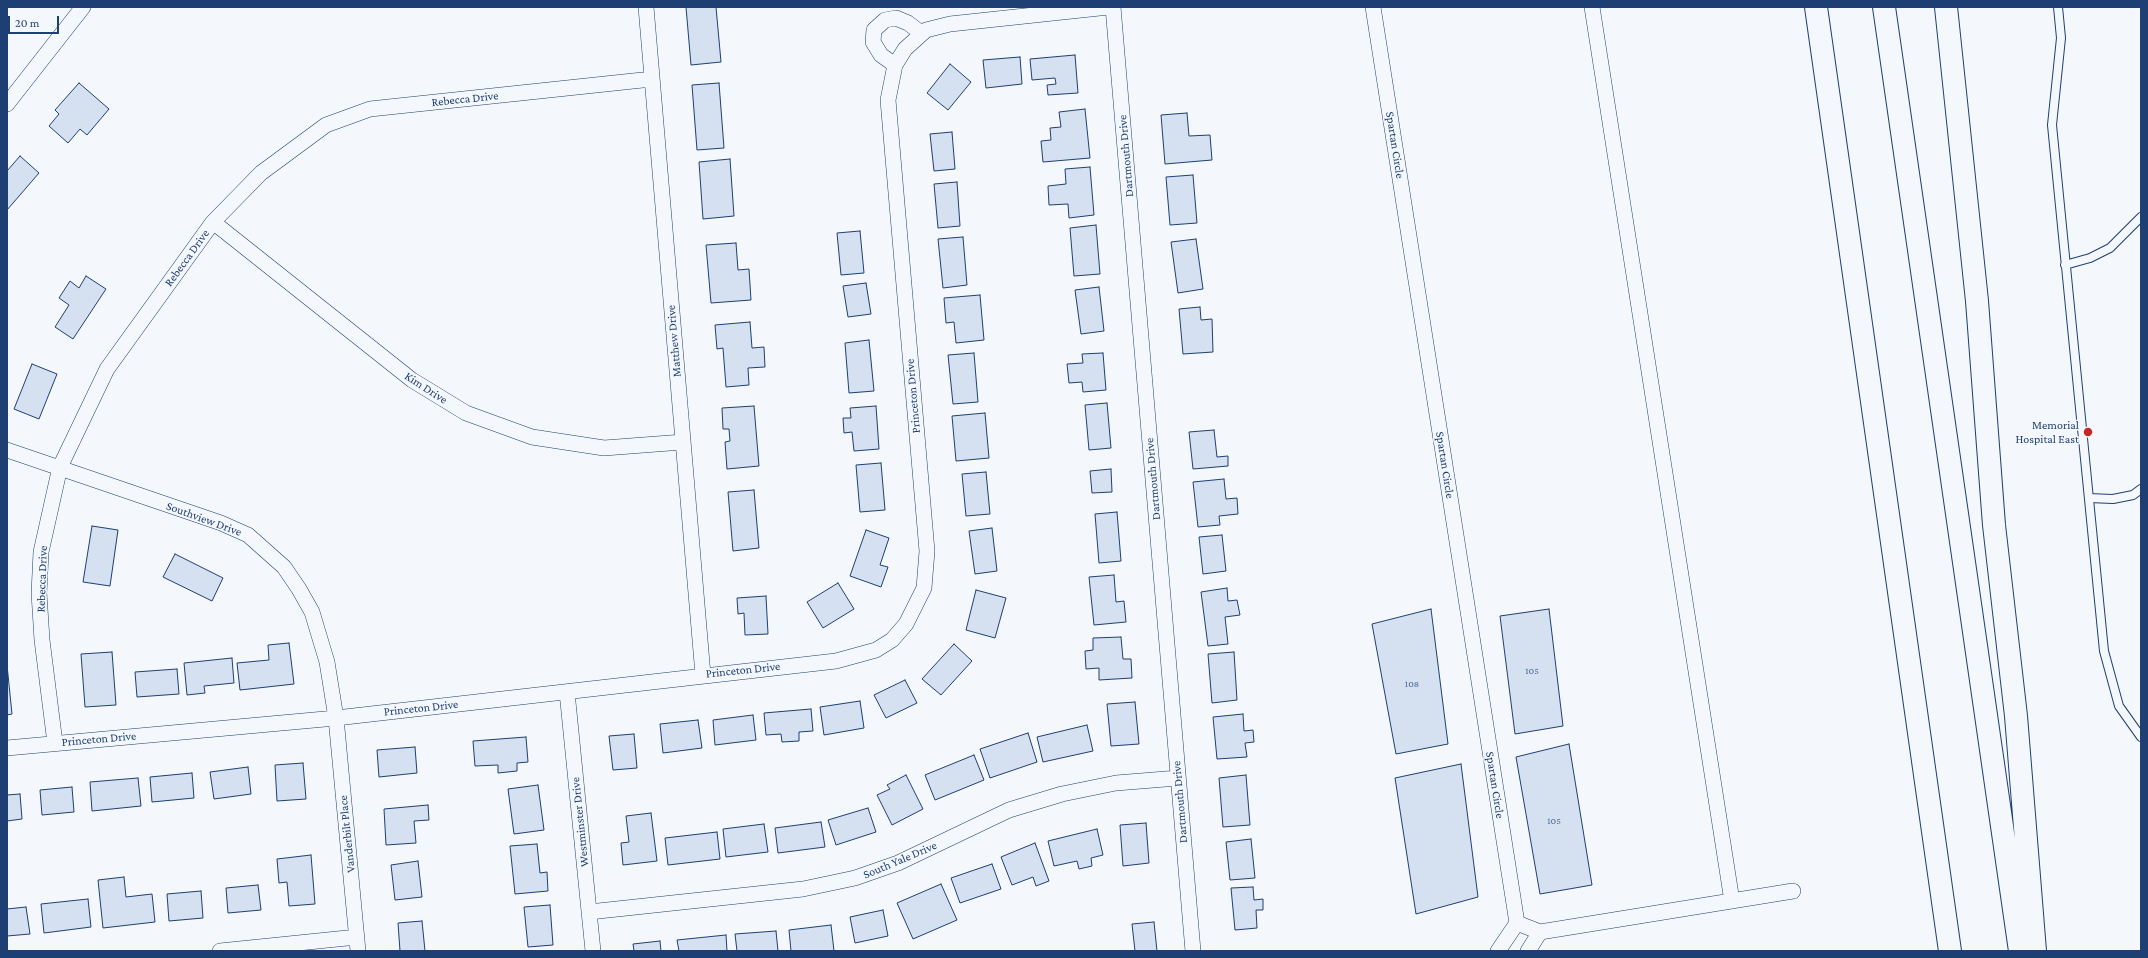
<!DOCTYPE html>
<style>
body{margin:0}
#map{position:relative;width:2148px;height:958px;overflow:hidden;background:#f4f7fb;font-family:"Crimson Pro",serif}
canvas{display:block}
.frame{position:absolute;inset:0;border:8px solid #1d3f73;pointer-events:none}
.scale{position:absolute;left:8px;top:16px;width:51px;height:18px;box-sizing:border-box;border:2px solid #1d3f73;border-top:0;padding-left:5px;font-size:12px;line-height:14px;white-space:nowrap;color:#1d3f73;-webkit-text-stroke:3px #f4f7fb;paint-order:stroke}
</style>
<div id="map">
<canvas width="2148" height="958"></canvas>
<div class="frame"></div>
<div class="scale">20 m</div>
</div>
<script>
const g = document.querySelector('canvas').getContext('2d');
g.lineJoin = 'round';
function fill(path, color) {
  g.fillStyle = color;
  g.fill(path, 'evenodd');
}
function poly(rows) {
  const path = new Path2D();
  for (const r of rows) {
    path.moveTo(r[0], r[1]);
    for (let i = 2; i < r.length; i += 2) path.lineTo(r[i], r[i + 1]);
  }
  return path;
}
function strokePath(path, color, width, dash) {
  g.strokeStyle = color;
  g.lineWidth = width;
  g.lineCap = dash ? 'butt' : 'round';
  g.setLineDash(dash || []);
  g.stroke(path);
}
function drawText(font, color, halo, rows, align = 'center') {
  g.font = font + ' "Crimson Pro",serif';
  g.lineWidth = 3;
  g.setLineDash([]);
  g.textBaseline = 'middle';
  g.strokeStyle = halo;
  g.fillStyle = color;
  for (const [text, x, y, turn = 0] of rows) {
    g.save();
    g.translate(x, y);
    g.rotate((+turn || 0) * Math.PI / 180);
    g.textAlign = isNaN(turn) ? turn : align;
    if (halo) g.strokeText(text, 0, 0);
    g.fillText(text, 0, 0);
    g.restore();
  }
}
const building = poly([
 [686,7,716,7,721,62,691,65,686,7],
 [1075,55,1078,93,1048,95,1047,85,1056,84,1055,78,1032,80,1030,59,1075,55],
 [1020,57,1022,84,986,88,983,60,1020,57],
 [950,64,971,82,948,110,927,93,950,64],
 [79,83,109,109,87,135,80,129,68,143,49,126,59,114,55,110,79,83],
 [719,83,724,148,697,150,692,85,719,83],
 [1085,109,1090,158,1043,162,1041,141,1051,140,1050,128,1061,127,1059,112,1085,109],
 [1187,113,1189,136,1210,135,1212,160,1165,164,1161,115,1187,113],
 [952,132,955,169,934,171,930,134,952,132],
 [20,156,39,173,7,210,7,171,20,156],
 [730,159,734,216,703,219,699,162,730,159],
 [1090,167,1094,215,1069,218,1068,204,1049,205,1048,186,1066,184,1065,169,1090,167],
 [1193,175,1197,223,1170,225,1166,177,1193,175],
 [957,182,960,226,938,228,934,184,957,182],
 [1096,225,1100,274,1074,276,1070,228,1096,225],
 [860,231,864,273,841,275,837,233,860,231],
 [963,237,967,285,943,288,938,239,963,237],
 [1196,239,1203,289,1178,293,1171,242,1196,239],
 [736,243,738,270,749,269,751,300,711,303,706,245,736,243],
 [86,276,106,289,73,339,55,327,69,305,59,298,70,281,79,288,86,276],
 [866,283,871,314,848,317,843,286,866,283],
 [1099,287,1104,331,1081,334,1075,290,1099,287],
 [980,295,984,340,956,343,954,322,946,323,944,298,980,295],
 [1200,307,1201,320,1212,319,1213,352,1183,354,1179,309,1200,307],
 [750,322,752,348,764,347,765,367,748,368,749,385,726,387,723,348,717,349,715,325,750,322],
 [869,340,874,391,849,393,845,343,869,340],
 [974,353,978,402,953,404,948,355,974,353],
 [1103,353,1106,390,1083,392,1082,382,1069,383,1067,364,1083,363,1082,354,1103,353],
 [32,364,57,374,39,419,14,409,32,364],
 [1107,403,1111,448,1089,450,1085,405,1107,403],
 [754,406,759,466,727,469,725,442,730,441,729,429,723,429,722,408,754,406],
 [876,406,879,449,854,451,852,432,844,433,843,418,851,418,850,408,876,406],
 [985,413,989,458,956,461,952,416,985,413],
 [1214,430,1217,457,1228,456,1228,466,1193,469,1189,432,1214,430],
 [881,463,885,510,860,512,856,465,881,463],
 [1111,469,1112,492,1092,493,1090,471,1111,469],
 [986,472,990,514,966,516,962,474,986,472],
 [1224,479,1226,499,1237,498,1238,514,1219,516,1220,525,1198,527,1193,482,1224,479],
 [754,490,759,548,733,551,728,492,754,490],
 [1117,512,1121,561,1099,563,1095,514,1117,512],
 [92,526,118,530,110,586,83,582,92,526],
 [992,528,997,571,975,574,969,531,992,528],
 [866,530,889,538,880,565,888,567,881,587,850,576,866,530],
 [1222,535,1226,571,1203,574,1199,537,1222,535],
 [175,554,223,578,212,601,163,577,175,554],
 [1114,575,1116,602,1124,601,1126,622,1094,625,1089,577,1114,575],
 [838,583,854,609,823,628,807,602,838,583],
 [1227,588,1228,601,1237,600,1240,615,1225,617,1228,644,1208,646,1201,592,1227,588],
 [976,590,1006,598,995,638,966,630,976,590],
 [766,596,768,634,745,635,744,613,738,614,737,598,766,596],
 [1431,609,1448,744,1396,754,1372,624,1431,609],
 [1549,609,1563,726,1515,734,1500,616,1549,609],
 [1121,637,1123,659,1131,659,1132,678,1099,680,1099,668,1086,669,1085,651,1093,650,1093,638,1121,637],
 [289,643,294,684,240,690,237,663,269,660,268,645,289,643],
 [954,644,972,661,941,695,922,679,954,644],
 [112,652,116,705,85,707,81,654,112,652],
 [1234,652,1237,700,1212,703,1208,654,1234,652],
 [232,658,234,683,204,686,205,693,187,695,184,663,232,658],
 [7,665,12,714,7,715,7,665],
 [177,669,179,694,137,697,135,672,177,669],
 [905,680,917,703,886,718,874,695,905,680],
 [860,701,864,728,824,735,820,707,860,701],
 [1135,702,1139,744,1111,746,1107,704,1135,702],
 [811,709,813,731,799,732,799,741,782,742,781,734,766,735,764,713,811,709],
 [1243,714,1244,731,1253,730,1254,742,1245,743,1247,757,1217,759,1213,717,1243,714],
 [753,715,756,740,715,745,713,720,753,715],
 [698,720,702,748,663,753,660,724,698,720],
 [1087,725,1093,751,1043,762,1037,737,1087,725],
 [1028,733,1037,762,990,778,980,749,1028,733],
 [634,734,637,768,613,770,609,736,634,734],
 [526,737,528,762,517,763,517,771,498,773,498,765,475,766,473,741,526,737],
 [1569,744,1592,885,1540,894,1516,757,1569,744],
 [415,747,417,773,379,777,377,750,415,747],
 [974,755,984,780,935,800,925,775,974,755],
 [303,763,306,799,277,801,275,765,303,763],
 [1461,764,1478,897,1416,914,1395,778,1461,764],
 [248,767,251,794,214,799,210,772,248,767],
 [192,773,194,798,152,802,150,777,192,773],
 [906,775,923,809,892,825,877,795,890,789,887,785,906,775],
 [1246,775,1250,825,1223,827,1219,778,1246,775],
 [138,778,141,806,92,811,90,782,138,778],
 [538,785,544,830,514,834,508,789,538,785],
 [72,787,74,812,42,815,40,790,72,787],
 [20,794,22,819,7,821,7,795,20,794],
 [428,805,429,820,414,821,416,843,386,845,384,809,428,805],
 [868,808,876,832,836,845,828,820,868,808],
 [651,813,657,861,623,865,621,843,629,842,626,816,651,813],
 [821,822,825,847,778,853,775,828,821,822],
 [1146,823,1149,863,1123,866,1120,825,1146,823],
 [764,824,768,852,726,857,723,829,764,824],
 [1097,829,1103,855,1091,858,1092,866,1079,869,1077,861,1054,866,1048,841,1097,829],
 [717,832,720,859,668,865,665,838,717,832],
 [1251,839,1255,878,1230,880,1226,842,1251,839],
 [1035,843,1049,881,1036,886,1033,877,1012,885,1001,857,1035,843],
 [537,844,540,873,547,872,548,891,515,894,510,846,537,844],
 [311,855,315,904,289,906,287,882,279,883,277,859,311,855],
 [418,861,422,897,395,900,391,865,418,861],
 [992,864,1001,889,960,903,951,878,992,864],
 [124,877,126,897,152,894,155,922,103,928,98,880,124,877],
 [941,884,957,920,913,939,897,903,941,884],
 [258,885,261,910,228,913,226,888,258,885],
 [1253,887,1254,900,1263,899,1263,910,1256,910,1257,928,1235,930,1231,888,1253,887],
 [201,891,203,918,169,921,167,894,201,891],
 [88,899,91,927,44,933,41,904,88,899],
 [550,905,553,945,528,947,524,907,550,905],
 [26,907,30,934,7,936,7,909,26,907],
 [883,910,888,936,855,943,850,917,883,910],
 [422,921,425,951,400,951,398,923,422,921],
 [1154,922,1157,951,1135,951,1132,924,1154,922],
 [831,925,834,951,791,951,789,930,831,925],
 [776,931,778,951,737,951,735,934,776,931],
 [726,935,727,951,679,951,677,940,726,935],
 [660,941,661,951,634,951,633,944,660,941]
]);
const service = poly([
 [2058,7,2061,38,2052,125,2104,651,2119,706,2141,737],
 [2065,265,2090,258,2110,248,2141,217],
 [2089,498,2113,499,2133,495,2141,489]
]);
const minor = poly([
 [646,7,703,675],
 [1113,7,1193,951],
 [1373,7,1517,923,1498,951],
 [1592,7,1732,901],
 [895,65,881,55,873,42,874,30,885,20,896,18,908,23,921,33],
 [7,104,83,7],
 [213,222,412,380,466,413,532,437,604,448,683,442],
 [7,450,221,523,248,535,284,567,299,589,312,612,327,662,336,718,358,951],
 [567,692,593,951],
 [55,743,42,640,39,593,41,552,60,467,107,369,213,222,261,173,326,125,370,109,652,79],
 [7,748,336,718,836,661,876,650,892,640,906,624,924,588,927,551,888,100,895,65,905,49,926,30,950,24,1109,7],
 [589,912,803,889,855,878,898,863,1009,810,1062,794,1116,783,1178,778],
 [1517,923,1540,932,1793,891],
 [220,951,357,937],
 [1528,951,1540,932]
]);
const motorway = poly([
 [1816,7,1950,951],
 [1884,7,2020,951],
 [1946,7,1977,301,1994,525,2016,716,2035,951]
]);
const markers = [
 [2088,432,5,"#c62828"]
];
const numberNames = [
 ["105",1532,671],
 ["108",1412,684],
 ["105",1554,821]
];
const streetNames = [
 ["Rebecca Drive",465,99,-6],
 ["Spartan Circle",1395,145,81],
 ["Dartmouth Drive",1126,156,-95],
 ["Rebecca Drive",187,258,-54],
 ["Matthew Drive",674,341,-95],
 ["Kim Drive",426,388,33],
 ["Princeton Drive",913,396,-95],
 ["Spartan Circle",1445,465,81],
 ["Dartmouth Drive",1153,479,-95],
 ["Southview Drive",204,519,20],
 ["Rebecca Drive",42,579,-88],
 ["Princeton Drive",743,670,-6],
 ["Princeton Drive",421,708,-6],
 ["Princeton Drive",99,739,-5],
 ["Spartan Circle",1495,785,81],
 ["Dartmouth Drive",1180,802,-95],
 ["Westminster Drive",580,822,-96],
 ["Vanderbilt Place",347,834,-96],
 ["South Yale Drive",900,860,-23]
];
const poiNames = [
 ["Memorial",2079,425],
 ["Hospital East",2079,439]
];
fill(building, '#d5e0f0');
strokePath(building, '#1d3f73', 1);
strokePath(service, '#1d3f73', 10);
strokePath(minor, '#1d3f73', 16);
strokePath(motorway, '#1d3f73', 24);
strokePath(service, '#f4f7fb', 8);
strokePath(minor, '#f4f7fb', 15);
strokePath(motorway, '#f4f7fb', 22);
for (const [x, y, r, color] of markers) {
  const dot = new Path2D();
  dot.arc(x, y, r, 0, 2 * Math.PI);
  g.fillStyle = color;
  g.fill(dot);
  strokePath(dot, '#f4f7fb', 1.5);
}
drawText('10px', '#4b6792', null, numberNames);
drawText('12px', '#1d3f73', '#f4f7fb', streetNames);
drawText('12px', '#1d3f73', '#f4f7fb', poiNames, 'right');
</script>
